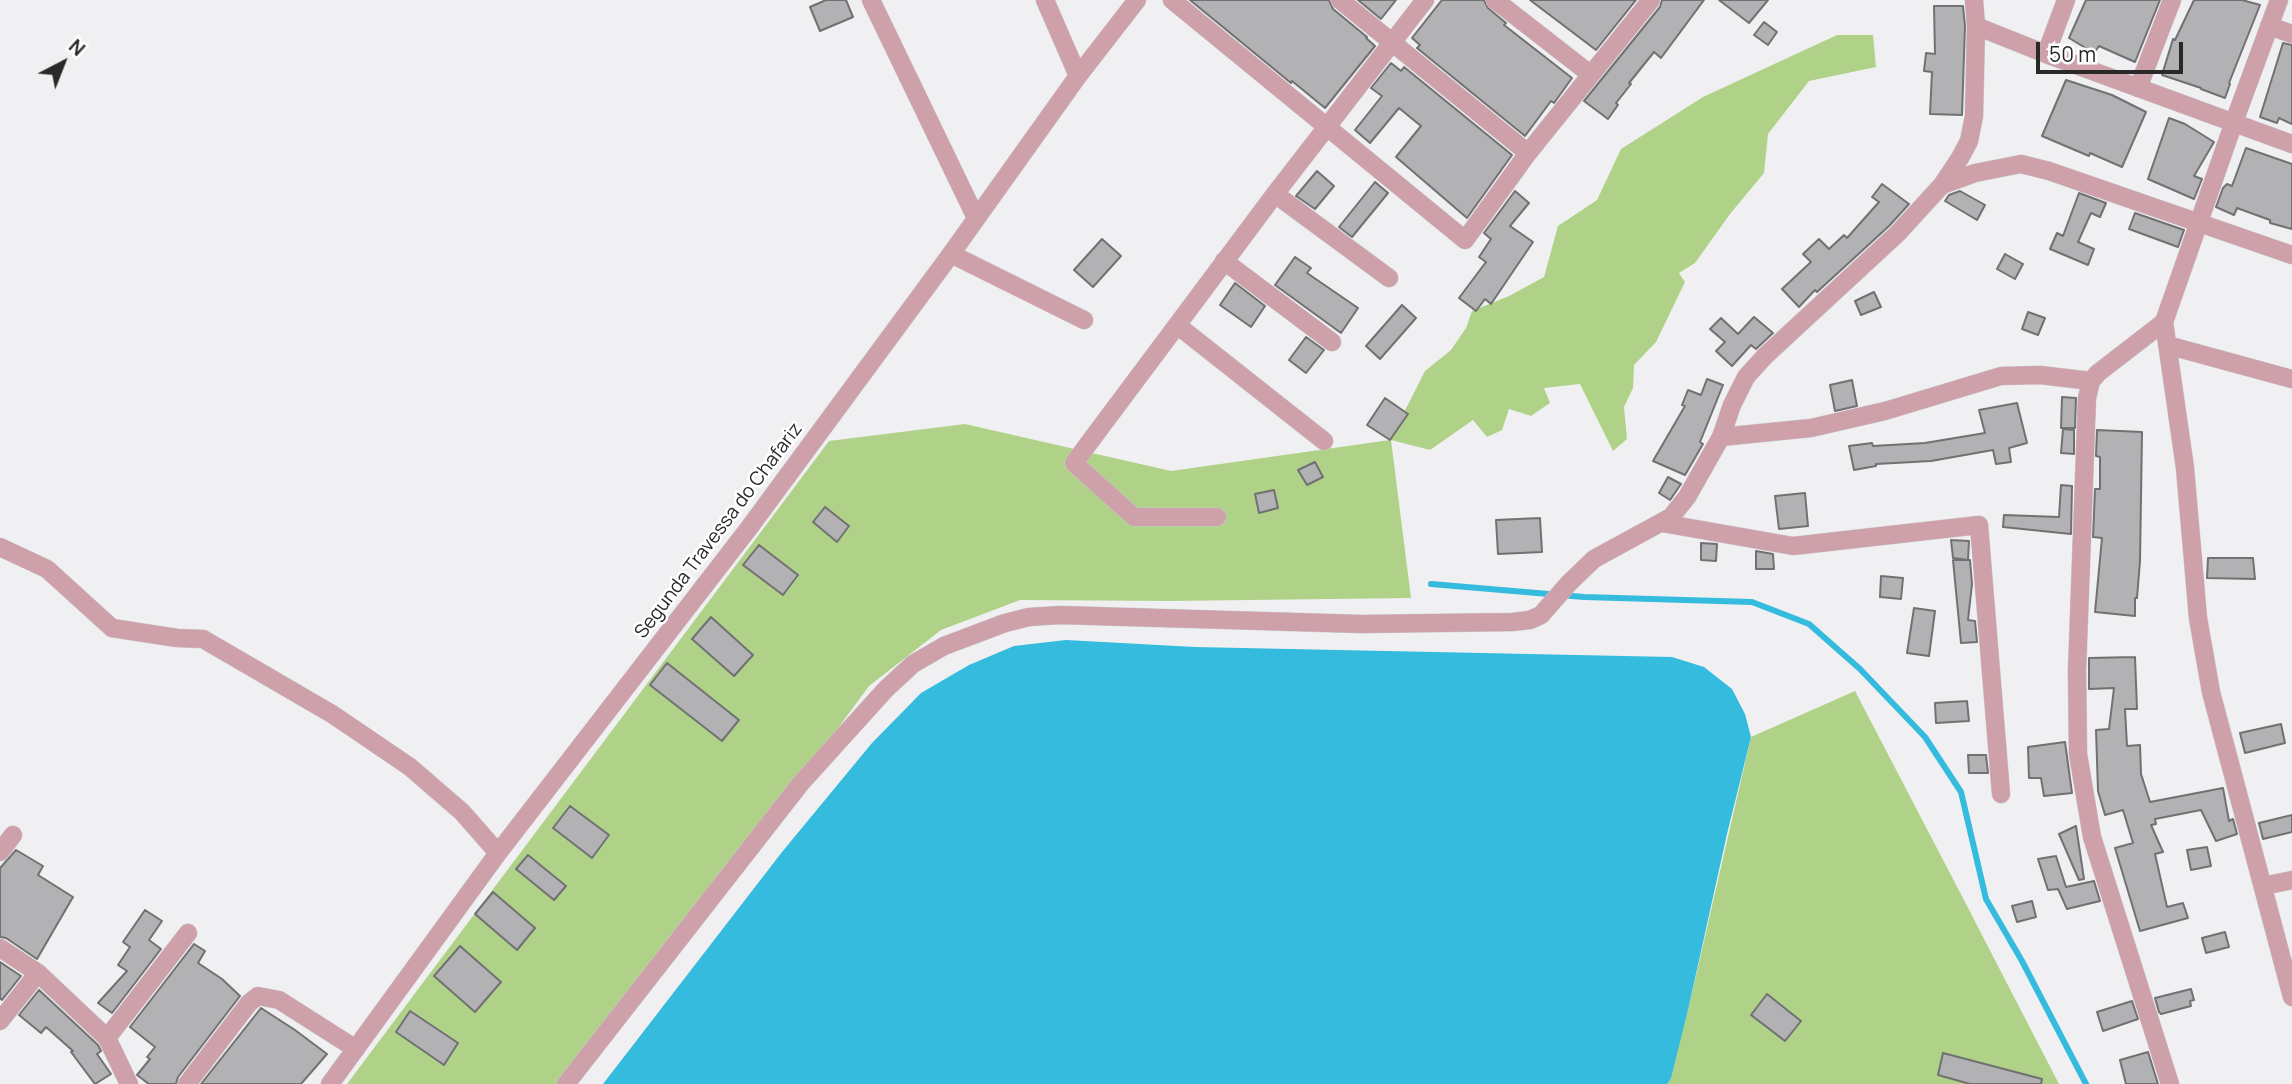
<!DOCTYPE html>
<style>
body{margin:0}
#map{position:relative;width:2292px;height:1084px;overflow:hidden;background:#f0f0f2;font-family:Manrope,sans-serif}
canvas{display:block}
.north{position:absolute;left:28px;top:28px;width:70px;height:70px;-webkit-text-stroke:5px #fff;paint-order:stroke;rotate:42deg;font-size:19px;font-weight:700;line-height:28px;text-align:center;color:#292929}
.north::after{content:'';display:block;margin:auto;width:24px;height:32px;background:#292929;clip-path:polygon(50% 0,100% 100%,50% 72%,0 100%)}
.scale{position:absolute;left:2036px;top:42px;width:147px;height:32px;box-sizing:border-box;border:4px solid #292929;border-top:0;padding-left:9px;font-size:21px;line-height:24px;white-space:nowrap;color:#292929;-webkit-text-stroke:5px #fff;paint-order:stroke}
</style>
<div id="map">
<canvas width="2292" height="1084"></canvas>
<div class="north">N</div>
<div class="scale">50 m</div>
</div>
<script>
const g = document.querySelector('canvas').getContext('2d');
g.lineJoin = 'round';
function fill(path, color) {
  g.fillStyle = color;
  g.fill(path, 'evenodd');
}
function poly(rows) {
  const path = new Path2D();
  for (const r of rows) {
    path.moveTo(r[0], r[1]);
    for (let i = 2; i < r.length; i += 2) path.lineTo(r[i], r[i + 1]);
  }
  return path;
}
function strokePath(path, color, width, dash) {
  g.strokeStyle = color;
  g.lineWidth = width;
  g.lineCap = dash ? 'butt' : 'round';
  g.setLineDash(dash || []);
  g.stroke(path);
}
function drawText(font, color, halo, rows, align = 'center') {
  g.font = font + ' Manrope,sans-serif';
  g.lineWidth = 5;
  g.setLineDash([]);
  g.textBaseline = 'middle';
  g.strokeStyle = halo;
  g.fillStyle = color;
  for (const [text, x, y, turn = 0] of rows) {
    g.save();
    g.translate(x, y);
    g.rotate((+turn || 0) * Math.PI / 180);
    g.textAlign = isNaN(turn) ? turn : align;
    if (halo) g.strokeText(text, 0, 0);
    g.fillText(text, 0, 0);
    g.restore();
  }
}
const green = poly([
 [1837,35,1873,35,1876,67,1809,81,1768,134,1764,173,1730,214,1695,263,1679,273,1685,282,1656,342,1634,365,1633,388,1624,407,1627,439,1613,451,1580,384,1544,388,1550,403,1531,416,1509,409,1502,430,1487,437,1473,420,1430,450,1391,440,1411,598,1170,601,1020,600,941,630,869,686,739,863,569,1084,347,1084,829,441,965,424,1171,471,1390,440,1425,371,1451,350,1466,328,1472,311,1509,296,1544,277,1558,226,1597,200,1621,149,1703,97],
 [1855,691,1966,904,2059,1084,1665,1084,1688,1010,1751,737]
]);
const water = poly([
 [1066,640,1195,647,1672,657,1704,667,1732,689,1745,714,1751,737,1727,834,1688,1010,1671,1078,1667,1084,603,1084,782,852,872,743,921,693,969,665,1014,646]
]);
const stream = poly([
 [1431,584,1584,597,1752,602,1809,624,1860,669,1925,737,1961,792,1986,899,2022,961,2086,1084]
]);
const building = poly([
 [826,0,846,0,853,17,820,31,810,7,826,0],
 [1190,0,1329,0,1333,9,1367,37,1366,38,1375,46,1325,108,1292,81,1291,83,1190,0],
 [1358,0,1396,0,1381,19,1358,0],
 [1442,0,1484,0,1488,8,1506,23,1504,25,1572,78,1554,103,1551,101,1525,136,1417,48,1420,45,1412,38,1442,0],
 [1530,0,1636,0,1596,50,1530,0],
 [1662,0,1704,0,1661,58,1654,52,1629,83,1631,84,1616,103,1618,105,1608,119,1584,101,1660,7,1662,0],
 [1719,0,1768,0,1749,23,1719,0],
 [2086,0,2160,0,2135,62,2099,46,2094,53,2069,38,2086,0],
 [2194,0,2242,0,2260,5,2229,83,2230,84,2225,98,2201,89,2201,88,2162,75,2173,39,2175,40,2194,0],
 [1934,6,1963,6,1965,26,1962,115,1930,114,1932,72,1924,71,1926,53,1935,54,1934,6],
 [1764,22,1777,32,1768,45,1754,35,1764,22],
 [2283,43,2292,45,2292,124,2279,118,2277,123,2260,117,2283,43],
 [1391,63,1401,71,1404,67,1512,155,1467,218,1396,157,1421,126,1399,108,1370,143,1355,130,1382,96,1371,88,1391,63],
 [2066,80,2112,95,2146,112,2122,167,2090,153,2089,156,2042,136,2066,80],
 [2169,118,2185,124,2214,142,2194,176,2202,179,2194,199,2148,179,2169,118],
 [2246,148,2292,164,2292,229,2270,223,2270,220,2237,208,2234,215,2216,207,2223,188,2227,184,2232,186,2246,148],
 [1317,171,1334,186,1315,209,1296,196,1317,171],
 [1375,182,1388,193,1352,237,1339,227,1375,182],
 [1882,184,1909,204,1889,226,1817,292,1815,290,1799,307,1782,289,1811,262,1803,254,1819,239,1829,249,1844,235,1847,238,1879,202,1872,197,1882,184],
 [1515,191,1529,203,1510,226,1533,242,1491,304,1485,299,1476,311,1459,298,1486,262,1479,257,1491,239,1484,233,1515,191],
 [1960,191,1985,205,1977,220,1945,201,1949,195,1960,191],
 [2079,193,2106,203,2100,217,2091,213,2078,242,2094,249,2088,265,2050,249,2057,233,2063,236,2079,193],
 [2135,213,2184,230,2178,247,2129,229,2135,213],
 [1102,239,1121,256,1093,287,1074,270,1102,239],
 [2005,254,2023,264,2015,279,1997,269,2005,254],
 [1295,257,1311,268,1307,273,1358,308,1341,333,1275,285,1295,257],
 [1235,283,1265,306,1251,327,1220,305,1235,283],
 [1874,292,1881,307,1861,315,1855,301,1874,292],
 [1402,305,1416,318,1380,359,1366,346,1402,305],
 [2028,312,2045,318,2038,335,2022,329,2028,312],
 [1754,317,1773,333,1756,349,1751,345,1732,366,1716,351,1725,342,1710,329,1721,318,1738,334,1754,317],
 [1306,337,1324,350,1306,373,1289,360,1306,337],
 [1707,379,1723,385,1700,442,1703,444,1685,475,1653,461,1685,406,1682,405,1688,390,1701,395,1707,379],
 [1852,380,1857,406,1835,411,1830,385,1852,380],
 [2062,397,2076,398,2075,428,2061,428,2062,397],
 [1385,398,1408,414,1390,440,1367,425,1385,398],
 [2017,403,2027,443,2009,448,2011,462,1996,464,1993,450,1931,461,1876,464,1876,466,1854,470,1849,446,1872,443,1873,446,1925,443,1985,433,1979,410,2017,403],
 [2063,429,2074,430,2074,454,2061,453,2063,429],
 [2097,430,2142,432,2140,561,2137,598,2135,598,2135,616,2095,612,2102,538,2093,537,2095,489,2100,489,2100,457,2096,456,2097,430],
 [1315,462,1323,477,1307,485,1298,470,1315,462],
 [1668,477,1681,484,1670,500,1659,493,1668,477],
 [2061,485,2072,486,2071,534,2003,527,2004,515,2059,517,2061,485],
 [1274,490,1278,508,1259,513,1255,494,1274,490],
 [1805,493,1808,526,1779,529,1775,496,1805,493],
 [825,507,849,526,837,542,813,522,825,507],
 [1540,518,1542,552,1498,554,1496,520,1540,518],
 [1951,540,1969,541,1968,560,1953,558,1951,540],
 [1701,543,1717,544,1716,561,1701,560,1701,543],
 [759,545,798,575,783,595,743,565,759,545],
 [1756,551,1773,554,1774,569,1756,569,1756,551],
 [2208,558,2253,558,2255,579,2207,578,2208,558],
 [1953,560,1970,560,1972,584,1968,620,1975,621,1977,642,1961,643,1953,560],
 [1881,576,1903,578,1901,599,1880,597,1881,576],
 [1914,608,1935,611,1929,656,1907,653,1914,608],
 [711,617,753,655,734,676,692,639,711,617],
 [2135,657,2137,709,2125,709,2127,746,2140,745,2141,774,2150,802,2223,788,2229,821,2233,819,2237,834,2216,841,2201,810,2155,819,2156,824,2151,825,2163,852,2155,854,2167,907,2183,903,2188,918,2140,931,2115,848,2133,843,2123,810,2105,815,2098,791,2096,730,2109,729,2114,688,2089,689,2089,658,2135,657],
 [667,663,739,720,722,741,650,685,667,663],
 [1967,701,1969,721,1936,723,1935,703,1967,701],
 [2281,724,2285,743,2245,753,2240,733,2281,724],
 [2065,742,2072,793,2044,796,2041,778,2029,778,2028,747,2065,742],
 [1968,755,1986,755,1988,773,1969,773,1968,755],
 [570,806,609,835,592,858,553,828,570,806],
 [2292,815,2292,832,2263,839,2259,823,2292,815],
 [2076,826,2084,879,2079,880,2059,834,2076,826],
 [2207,847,2211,866,2191,870,2187,850,2207,847],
 [16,850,43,866,38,875,73,897,37,959,6,938,0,937,0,868,16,850],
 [528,855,566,886,554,900,516,869,528,855],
 [2056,856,2066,887,2094,881,2100,901,2067,909,2058,889,2048,890,2038,859,2056,856],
 [493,892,535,928,517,950,475,914,493,892],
 [2032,901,2036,917,2017,922,2012,906,2032,901],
 [145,910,162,921,149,940,161,949,112,1013,98,1003,127,971,118,965,130,947,123,942,145,910],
 [2225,932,2229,947,2206,953,2202,938,2225,932],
 [194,944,205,951,198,963,222,979,240,996,178,1077,176,1084,149,1084,137,1075,150,1059,147,1057,155,1047,130,1027,194,944],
 [460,946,501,982,475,1012,434,976,460,946],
 [0,962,21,976,2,1000,0,998,0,962],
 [2191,989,2194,1000,2190,1001,2191,1006,2161,1014,2159,1012,2155,998,2191,989],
 [39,990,98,1045,101,1051,97,1054,111,1074,95,1084,71,1052,73,1051,46,1027,41,1033,19,1015,39,990],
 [1767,994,1801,1021,1785,1041,1751,1015,1767,994],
 [2132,1001,2138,1019,2103,1031,2097,1012,2132,1001],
 [261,1008,295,1030,327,1054,301,1084,201,1084,261,1008],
 [410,1011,458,1043,444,1065,396,1032,410,1011],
 [2148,1052,2158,1084,2126,1084,2120,1060,2148,1052],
 [1943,1053,2042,1079,2041,1084,1970,1084,1938,1075,1943,1053]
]);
const minor = poly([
 [871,0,976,218],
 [1045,0,1078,76],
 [1172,0,1465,240,1528,153,1651,0],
 [1340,0,1528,153],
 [1495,0,1590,74],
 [1976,26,2046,54,2292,144],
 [2269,26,2292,34],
 [2046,54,2066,0],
 [2138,88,2172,0],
 [1942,185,1975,173,2021,164,2049,171,2292,255],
 [1275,194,1389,278],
 [951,254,1084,320],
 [1224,261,1332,342],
 [2164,322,2185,468,2198,618,2211,692,2292,997],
 [1177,325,1324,441],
 [2167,345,2292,379],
 [1721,437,1811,428,1885,411,2001,376,2040,375,2091,381],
 [1217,517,1134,517,1074,463,1275,194,1425,0],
 [1662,523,1793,546,1979,525,2001,794],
 [0,547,47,569,112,628,177,638,203,639,332,714,410,767,462,812,498,853],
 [0,852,13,835],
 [2263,886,2292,880],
 [0,948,38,973,107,1038,129,1084],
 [0,1021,38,973],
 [107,1038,188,933],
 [187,1084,249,1003,258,996,279,1000,356,1049],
 [330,1084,498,853,749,528,951,254,1078,76,1137,0],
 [566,1084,801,783,886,689,913,664,944,646,1005,623,1029,617,1060,615,1361,624,1512,622,1530,620,1541,615,1569,583,1594,559,1671,517,1687,497,1721,437,1732,405,1746,377,1765,356,1897,234,1942,185,1960,158,1969,141,1974,116,1976,26,1974,0],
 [2170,1084,2092,837,2078,754,2077,671,2087,398,2091,381,2098,373,2164,322,2234,122,2279,0]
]);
const streetNames = [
 ["Segunda Travessa do Chafariz",719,531,-53]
];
fill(green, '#b0d288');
fill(water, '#35bbdd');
strokePath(stream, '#35bbdd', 6);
fill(building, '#b2b2b4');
strokePath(building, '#717173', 2);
strokePath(minor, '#ccccce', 19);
strokePath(minor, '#cda0aa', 18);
drawText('19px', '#292929', '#fff', streetNames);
</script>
